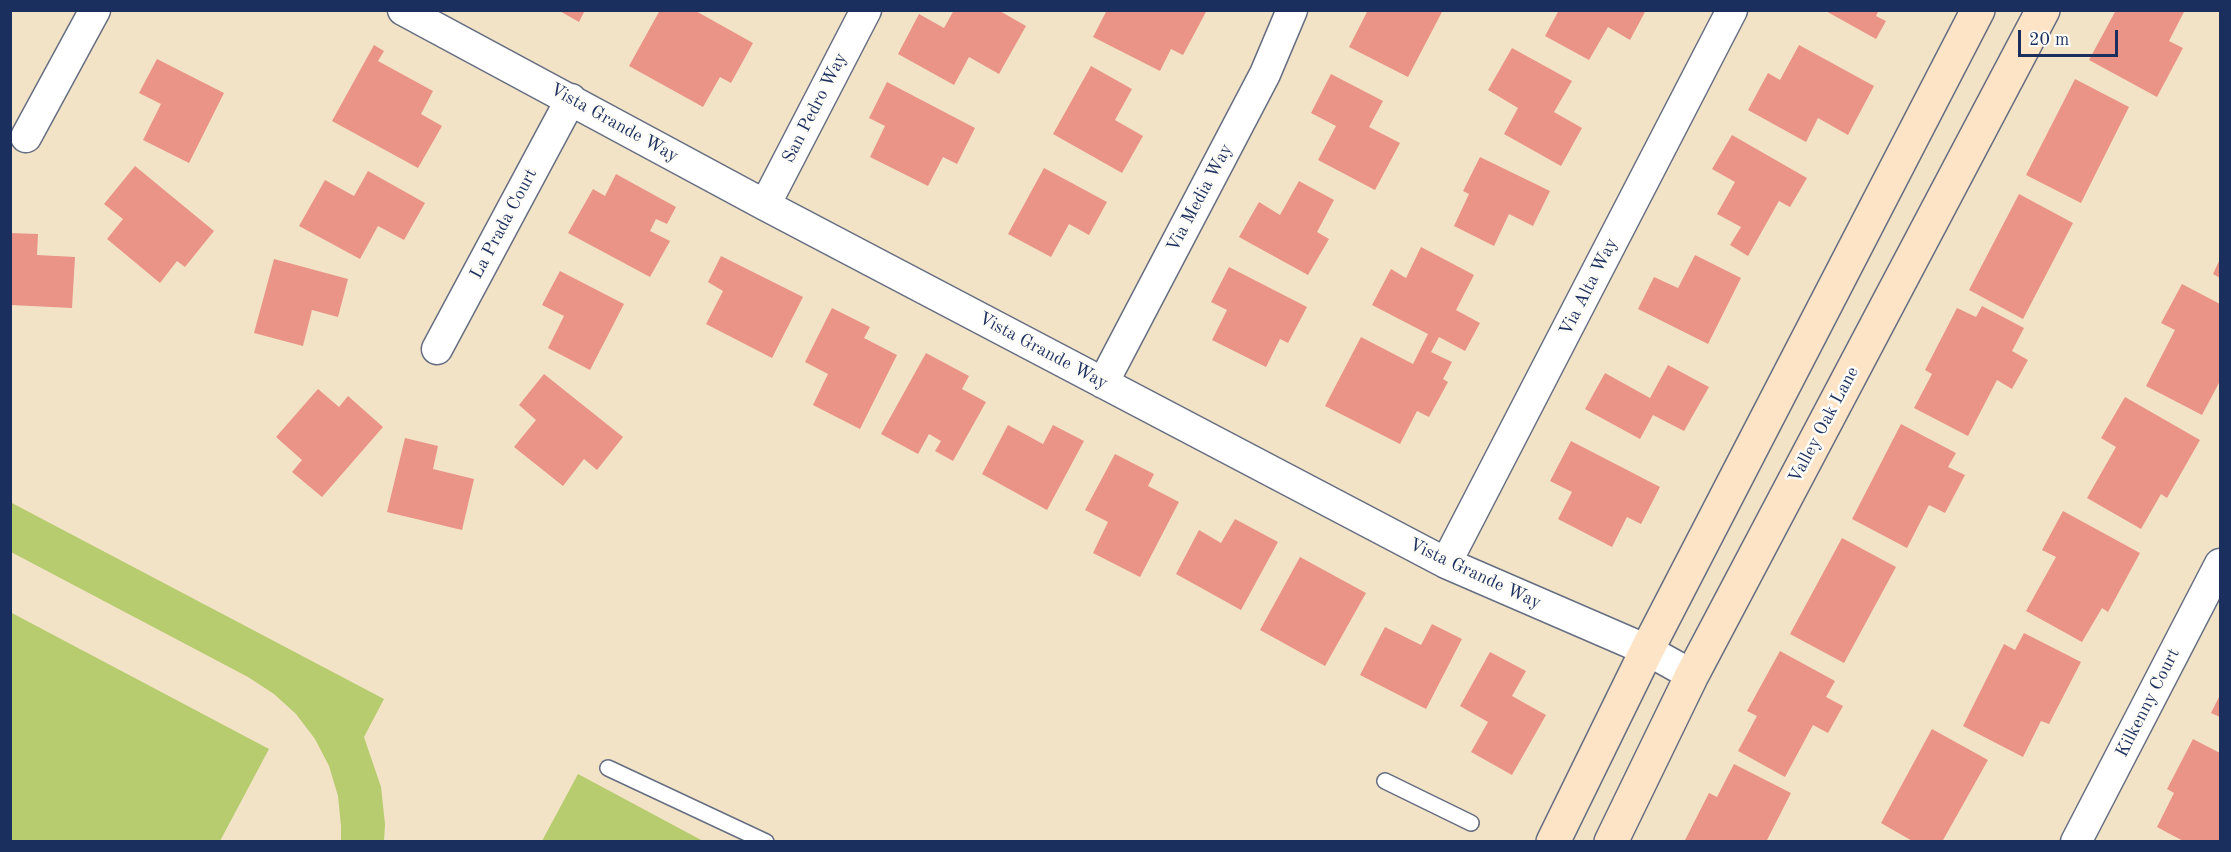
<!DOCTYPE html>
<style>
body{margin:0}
#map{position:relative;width:2231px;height:852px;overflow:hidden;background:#f2e3c6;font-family:"Old Standard TT",serif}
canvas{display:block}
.frame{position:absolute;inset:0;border:12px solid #1b2f5e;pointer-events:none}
.scale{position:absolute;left:2018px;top:30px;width:100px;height:27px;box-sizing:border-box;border:3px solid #1b2f5e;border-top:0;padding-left:8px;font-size:18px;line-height:21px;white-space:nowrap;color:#1b2f5e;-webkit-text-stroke:4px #fdfcf7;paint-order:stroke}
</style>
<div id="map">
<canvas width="2231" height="852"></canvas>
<div class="frame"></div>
<div class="scale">20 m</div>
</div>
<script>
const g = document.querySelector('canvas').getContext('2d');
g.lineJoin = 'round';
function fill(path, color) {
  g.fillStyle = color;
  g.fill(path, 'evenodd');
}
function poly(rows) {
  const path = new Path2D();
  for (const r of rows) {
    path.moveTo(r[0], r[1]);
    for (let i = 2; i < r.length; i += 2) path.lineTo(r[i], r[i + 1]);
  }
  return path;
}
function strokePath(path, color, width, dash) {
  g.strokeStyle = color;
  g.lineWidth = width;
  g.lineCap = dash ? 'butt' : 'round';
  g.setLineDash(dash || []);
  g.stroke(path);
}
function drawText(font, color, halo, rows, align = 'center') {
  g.font = font + ' "Old Standard TT",serif';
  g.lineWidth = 5;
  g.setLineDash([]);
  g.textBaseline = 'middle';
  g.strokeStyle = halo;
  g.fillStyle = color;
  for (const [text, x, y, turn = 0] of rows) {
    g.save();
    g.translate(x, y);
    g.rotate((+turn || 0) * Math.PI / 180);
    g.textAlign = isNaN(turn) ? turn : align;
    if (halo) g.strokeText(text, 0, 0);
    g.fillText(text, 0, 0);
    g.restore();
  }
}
const green = poly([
 [10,502,384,699,364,737,381,787,385,824,384,841,341,841,341,826,338,796,329,766,315,739,296,714,274,694,248,677,11,552],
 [10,612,269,749,220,841,11,841],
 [578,774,703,841,542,841]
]);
const building = poly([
 [558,10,585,10,579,22],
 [660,10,694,10,753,43,731,83,720,77,703,107,629,66],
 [954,10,998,10,1026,26,999,74,969,57,954,85,898,54,919,14,944,28],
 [1107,10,1207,10,1183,55,1171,49,1160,71,1093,37],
 [1368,10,1443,10,1408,77,1349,47],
 [1559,10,1646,10,1630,40,1608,27,1589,60,1545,36],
 [1824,10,1879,10,1876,16,1886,21,1876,39],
 [2116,10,2185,10,2169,41,2183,48,2157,97,2089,60],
 [374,45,384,51,378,61,433,91,421,114,442,126,418,168,332,121],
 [1799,45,1874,86,1848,135,1818,118,1806,142,1748,110,1768,73,1780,80],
 [1512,48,1572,81,1554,112,1582,128,1561,166,1504,134,1518,108,1488,90],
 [157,59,224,93,189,163,143,140,161,104,139,93],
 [1091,66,1132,89,1115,120,1143,136,1122,173,1053,134],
 [1331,74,1383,101,1369,127,1400,143,1375,190,1318,160,1336,126,1311,113],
 [2075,79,2129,107,2081,203,2026,175],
 [887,82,975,128,957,164,943,157,928,186,870,157,885,126,869,118],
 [1732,135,1807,178,1790,207,1779,201,1748,256,1730,245,1741,227,1717,214,1735,182,1712,169],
 [1480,157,1550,191,1533,226,1509,214,1494,246,1454,226,1469,194,1463,191],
 [135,166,214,231,185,267,177,261,160,283,107,239,123,219,104,204],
 [1044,168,1107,202,1089,235,1069,224,1051,257,1008,234],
 [368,171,425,203,404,240,378,226,360,259,299,226,325,180,354,196],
 [616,174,676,207,667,224,656,219,650,231,670,241,650,277,568,233,593,189,605,196],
 [1299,181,1334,200,1317,232,1329,239,1308,275,1239,237,1259,202,1280,215],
 [2019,194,2073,223,2023,319,1969,290],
 [10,233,38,234,37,255,75,257,72,308,10,305],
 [1421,247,1474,275,1456,310,1480,323,1465,351,1439,337,1431,352,1452,362,1443,379,1448,382,1429,417,1417,411,1400,444,1325,406,1361,337,1413,364,1428,334,1372,305,1391,269,1406,278],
 [1695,255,1741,278,1708,344,1638,309,1654,277,1678,288],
 [721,256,803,297,772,358,706,324,723,291,708,282],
 [274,259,348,279,338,317,312,310,303,346,254,333],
 [2220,259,2220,278,2213,274],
 [1229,267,1307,307,1288,343,1280,339,1266,367,1212,340,1227,310,1211,302],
 [560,271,624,304,590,370,548,348,564,316,542,305],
 [2182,284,2220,304,2220,381,2202,415,2146,386,2175,330,2161,323],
 [1982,306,2024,328,2012,351,2028,360,2012,389,1997,380,1968,436,1914,408,1932,374,1925,370,1957,308,1976,317],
 [832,308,870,327,864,338,897,355,860,429,813,405,828,374,805,362],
 [926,353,969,376,962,389,986,402,953,461,935,451,941,441,929,434,918,454,881,434],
 [1668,365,1709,387,1684,431,1653,415,1640,439,1585,409,1605,373,1650,398],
 [544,374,623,437,597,470,584,459,563,486,514,447,536,420,519,405],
 [318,389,339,407,348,396,383,427,322,497,292,472,302,460,276,437],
 [2125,397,2200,440,2167,498,2161,494,2141,529,2087,498,2116,447,2101,438],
 [1901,424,1956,453,1948,467,1965,475,1945,513,1929,505,1907,548,1852,519],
 [1008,425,1043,444,1053,425,1084,441,1047,510,982,474],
 [405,438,438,446,433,469,474,479,462,530,387,512],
 [1571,441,1660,487,1641,524,1627,517,1612,547,1558,519,1572,492,1550,481],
 [1115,454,1154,474,1148,486,1179,502,1140,577,1093,553,1108,522,1085,510],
 [2063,511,2140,553,2108,612,2102,608,2082,642,2026,611,2056,557,2042,550],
 [1235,519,1278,542,1241,610,1176,574,1199,530,1221,543],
 [1842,538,1896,567,1844,663,1790,634],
 [1300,557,1366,593,1325,666,1260,630],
 [1432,624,1462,639,1426,709,1360,675,1385,627,1421,645],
 [2024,633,2081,662,2049,724,2041,721,2023,757,1963,726,2004,644,2015,650],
 [1780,651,1835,681,1826,697,1843,706,1828,733,1813,725,1785,777,1738,751,1757,716,1747,711],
 [1490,652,1526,671,1512,696,1546,715,1512,775,1471,752,1488,722,1460,706],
 [2220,695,2220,717,2211,713],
 [1932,729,1988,760,1942,842,1914,842,1881,823],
 [2193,739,2220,753,2220,842,2185,842,2157,827,2174,793,2167,789],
 [1734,764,1791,793,1766,842,1684,842,1709,793,1717,797]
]);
const lane = poly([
 [608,768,766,842],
 [1385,781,1471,823]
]);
const street = poly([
 [403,10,765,205,1446,563,1647,650,1692,675],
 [26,137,95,10],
 [765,205,866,10],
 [437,349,571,99],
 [1103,383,1265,74,1292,10],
 [1446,563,1732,10],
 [2076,842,2220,564]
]);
const secondary = poly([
 [1553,842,1647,650,1978,10],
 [1611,842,1692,675,2043,10]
]);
const streetNames = [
 ["San Pedro Way",815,108,-63],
 ["Vista Grande Way",614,123,29],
 ["Via Media Way",1200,198,-62],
 ["La Prada Court",504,224,-62],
 ["Via Alta Way",1589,287,-63],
 ["Vista Grande Way",1043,351,28],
 ["Valley Oak Lane",1824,425,-62],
 ["Vista Grande Way",1475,574,25],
 ["Kilkenny Court",2148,703,-63]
];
fill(green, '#b7cb6f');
fill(building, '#ea9487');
strokePath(lane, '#666e82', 18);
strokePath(street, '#666e82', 33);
strokePath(secondary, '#666e82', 36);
strokePath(lane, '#fff', 15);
strokePath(street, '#fff', 30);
strokePath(secondary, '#fee4c6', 33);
drawText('18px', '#1b2f5e', '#fdfcf7', streetNames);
</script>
